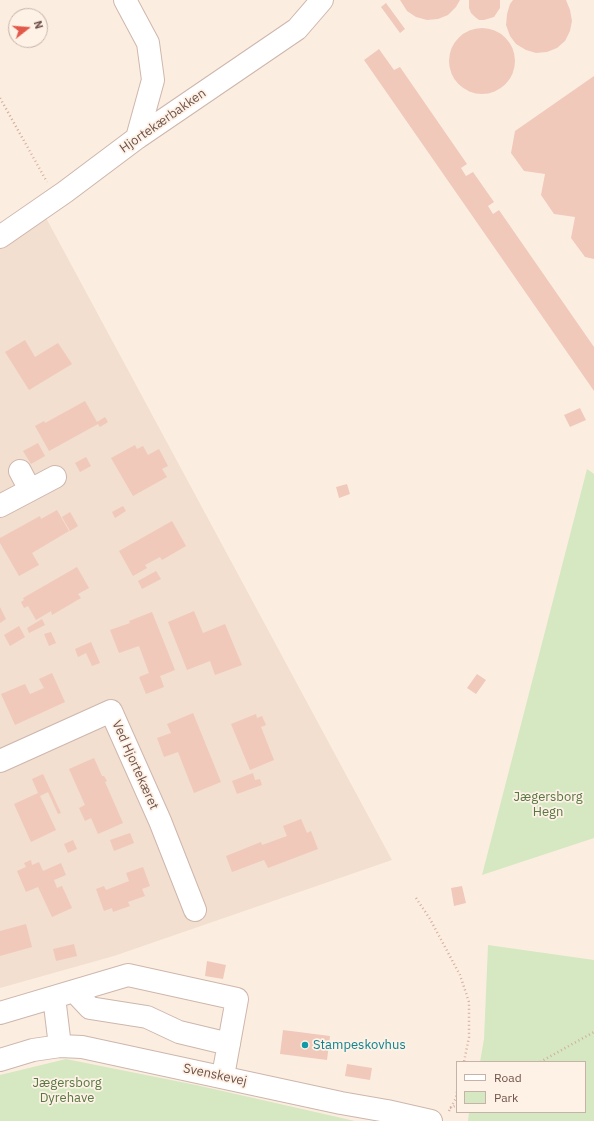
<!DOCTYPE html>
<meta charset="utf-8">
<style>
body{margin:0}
#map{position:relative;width:594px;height:1121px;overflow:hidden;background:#fbeee1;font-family:"IBM Plex Sans",sans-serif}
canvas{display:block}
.legend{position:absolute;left:456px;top:1061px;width:130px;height:52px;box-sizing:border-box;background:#fef2e7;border:1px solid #c6b2a8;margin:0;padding:5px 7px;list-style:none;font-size:12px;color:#715249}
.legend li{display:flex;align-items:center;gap:8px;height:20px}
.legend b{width:20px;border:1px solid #c6b2a8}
.north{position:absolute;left:8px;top:8px;width:40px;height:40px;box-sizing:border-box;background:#fef2e7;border:1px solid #c6b2a8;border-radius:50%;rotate:73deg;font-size:11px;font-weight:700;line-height:16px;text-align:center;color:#715249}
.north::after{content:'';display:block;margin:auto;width:14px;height:18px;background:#e2594a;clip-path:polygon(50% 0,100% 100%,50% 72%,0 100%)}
</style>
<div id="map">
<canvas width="594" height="1121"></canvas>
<ul class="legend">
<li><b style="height:5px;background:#fff"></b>Road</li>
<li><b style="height:11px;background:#d5e8c1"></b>Park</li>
</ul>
<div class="north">N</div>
</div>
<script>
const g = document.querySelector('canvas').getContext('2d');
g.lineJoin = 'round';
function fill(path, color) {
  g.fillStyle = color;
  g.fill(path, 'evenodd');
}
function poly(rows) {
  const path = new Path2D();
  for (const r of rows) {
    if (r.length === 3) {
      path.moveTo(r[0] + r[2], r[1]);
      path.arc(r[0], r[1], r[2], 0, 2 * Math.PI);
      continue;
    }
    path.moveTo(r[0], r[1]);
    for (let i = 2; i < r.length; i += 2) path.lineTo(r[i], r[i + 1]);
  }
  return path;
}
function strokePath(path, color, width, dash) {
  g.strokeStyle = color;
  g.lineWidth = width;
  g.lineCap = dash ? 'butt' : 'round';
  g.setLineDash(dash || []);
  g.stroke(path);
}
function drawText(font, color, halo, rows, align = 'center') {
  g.font = font + ' "IBM Plex Sans",sans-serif';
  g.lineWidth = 3.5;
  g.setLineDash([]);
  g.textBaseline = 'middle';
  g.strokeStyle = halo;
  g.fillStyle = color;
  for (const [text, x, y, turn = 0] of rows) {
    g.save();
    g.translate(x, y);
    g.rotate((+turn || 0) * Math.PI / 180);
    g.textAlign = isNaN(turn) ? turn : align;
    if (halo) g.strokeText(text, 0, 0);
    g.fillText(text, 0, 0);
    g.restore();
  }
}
const residential = poly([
 [38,203,392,860,114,956,0,988,0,229]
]);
const green = poly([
 [587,469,594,474,594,838,482,875],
 [488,945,594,960,594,1121,468,1121,469,1112,585,1112,585,1062,480,1062,484,1039],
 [66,1059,196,1085,355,1121,0,1121,0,1075]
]);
const building = poly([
 [400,0,460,0,456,7,448,15,438,19,427,20,416,17,407,11],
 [469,0,500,0,500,8,494,17,484,20,479,20,475,17,471,13,469,8],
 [513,0,566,0,570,10,572,21,570,31,565,41,557,48,547,52,536,53,526,50,516,44,510,36,506,25,507,14,510,4],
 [386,3,405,29,400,33,381,7],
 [482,61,33],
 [379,49,394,70,400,67,467,164,461,168,466,176,473,172,494,202,488,206,493,214,499,210,594,347,594,391,364,60],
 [594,76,594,259,585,257,571,238,575,217,554,214,541,195,545,174,524,171,511,153,515,131],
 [25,340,35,357,58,343,72,364,29,390,5,352],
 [85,401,97,422,105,417,108,422,100,427,98,424,49,451,35,426,44,421,45,423],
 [580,408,586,420,570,427,564,415],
 [38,443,45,456,31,464,23,451],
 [135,445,137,449,143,446,148,455,159,449,168,466,162,469,167,477,133,496,111,458],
 [86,457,91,466,80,472,75,463],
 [347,484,350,494,339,498,336,487],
 [123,506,126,511,115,518,112,512],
 [57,510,69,531,32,553,39,565,19,576,0,543,0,538,40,516,41,519],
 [70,512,78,526,70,531,62,517],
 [172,521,186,546,162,560,160,557,145,565,147,568,133,576,119,551],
 [77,567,89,588,78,594,81,598,52,615,51,611,36,620,28,606,24,608,21,602,24,600,23,598],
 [156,571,161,579,142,589,138,581],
 [0,607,6,619,0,623],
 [194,611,203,633,225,624,242,665,215,675,210,661,187,670,168,622],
 [152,612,175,670,160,676,164,687,146,694,139,677,149,673,139,646,119,653,110,630,130,623,129,621],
 [42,619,45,625,29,633,27,628],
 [19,626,25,637,10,646,4,635],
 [51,632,56,643,49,646,44,634],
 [91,642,100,663,92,666,86,653,78,657,75,649],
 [52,673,65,702,15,725,1,694,25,684,30,694,44,688,39,679],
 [477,674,486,680,476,694,467,688],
 [193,713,221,782,194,793,178,752,164,757,157,738,171,733,167,724],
 [256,714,257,718,262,716,266,725,261,727,274,760,250,770,231,724],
 [94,758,102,776,104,776,107,781,105,782,123,823,98,834,91,818,85,821,79,808,85,805,69,769],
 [253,773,255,780,260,779,262,785,237,794,232,781],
 [43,774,61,813,58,814,48,792,40,796,56,830,31,842,14,804,38,793,32,779],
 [301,819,307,833,311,831,318,849,268,868,264,860,232,872,226,856,261,842,262,845,287,836,283,826],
 [130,833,134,843,114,851,110,840],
 [73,840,77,849,68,853,64,844],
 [31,860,32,865,39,862,43,871,61,863,66,875,54,880,57,888,62,886,72,908,52,917,38,887,26,892,17,871,26,867,24,863],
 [143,867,150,886,142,889,145,896,128,902,130,906,113,912,112,908,104,911,96,889,104,886,106,890,129,881,126,873],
 [462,886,466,903,454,906,451,888],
 [26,924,32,947,0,956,0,931],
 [74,944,77,956,56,961,53,949],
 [207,961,226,965,223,979,205,976],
 [283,1030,330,1036,327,1060,280,1054],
 [347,1064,372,1068,370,1080,345,1076]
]);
const path = poly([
 [0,98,47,182],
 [416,898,430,919,460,975,469,1002,469,1037,464,1062],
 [540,1062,594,1032],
 [450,1108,457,1105],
 [449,1111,456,1098,457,1092]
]);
const minor = poly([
 [125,0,148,43,153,80,137,138],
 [0,237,65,192,137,138,297,29,322,0],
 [20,471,30,490],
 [0,506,55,477],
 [0,761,111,711,160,821,195,910],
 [74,991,90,1008,147,1017,179,1032,229,1044],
 [54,997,60,1046],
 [0,1013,128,975,237,999,223,1076],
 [0,1060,33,1050,60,1046,82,1047,341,1103,387,1111,431,1121]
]);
const markers = [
 [305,1045,4,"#0f9aa8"]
];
const streetNames = [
 ["Hjortekærbakken",163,121,-35],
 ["Ved Hjortekæret",135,765,66],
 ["Svenskevej",215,1075,12]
];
const parkNames = [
 ["Jægersborg",548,797],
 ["Hegn",548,812],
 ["Jægersborg",67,1083],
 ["Dyrehave",67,1098]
];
const cultureNames = [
 ["Stampeskovhus",313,1045]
];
fill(residential, '#f2dfd0');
fill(green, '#d5e8c1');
fill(building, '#f0c9ba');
strokePath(minor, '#ceb6ac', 24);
strokePath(path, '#d4ac9e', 2.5, [1, 3]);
strokePath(minor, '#fff', 22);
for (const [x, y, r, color] of markers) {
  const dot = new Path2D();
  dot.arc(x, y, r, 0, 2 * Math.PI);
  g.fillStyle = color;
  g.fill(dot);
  strokePath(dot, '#fef2e7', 1.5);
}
drawText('13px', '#715249', '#fef2e7', streetNames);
drawText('13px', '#587742', '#fef2e7', parkNames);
drawText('13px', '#0d838f', '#fef2e7', cultureNames, 'left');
</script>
